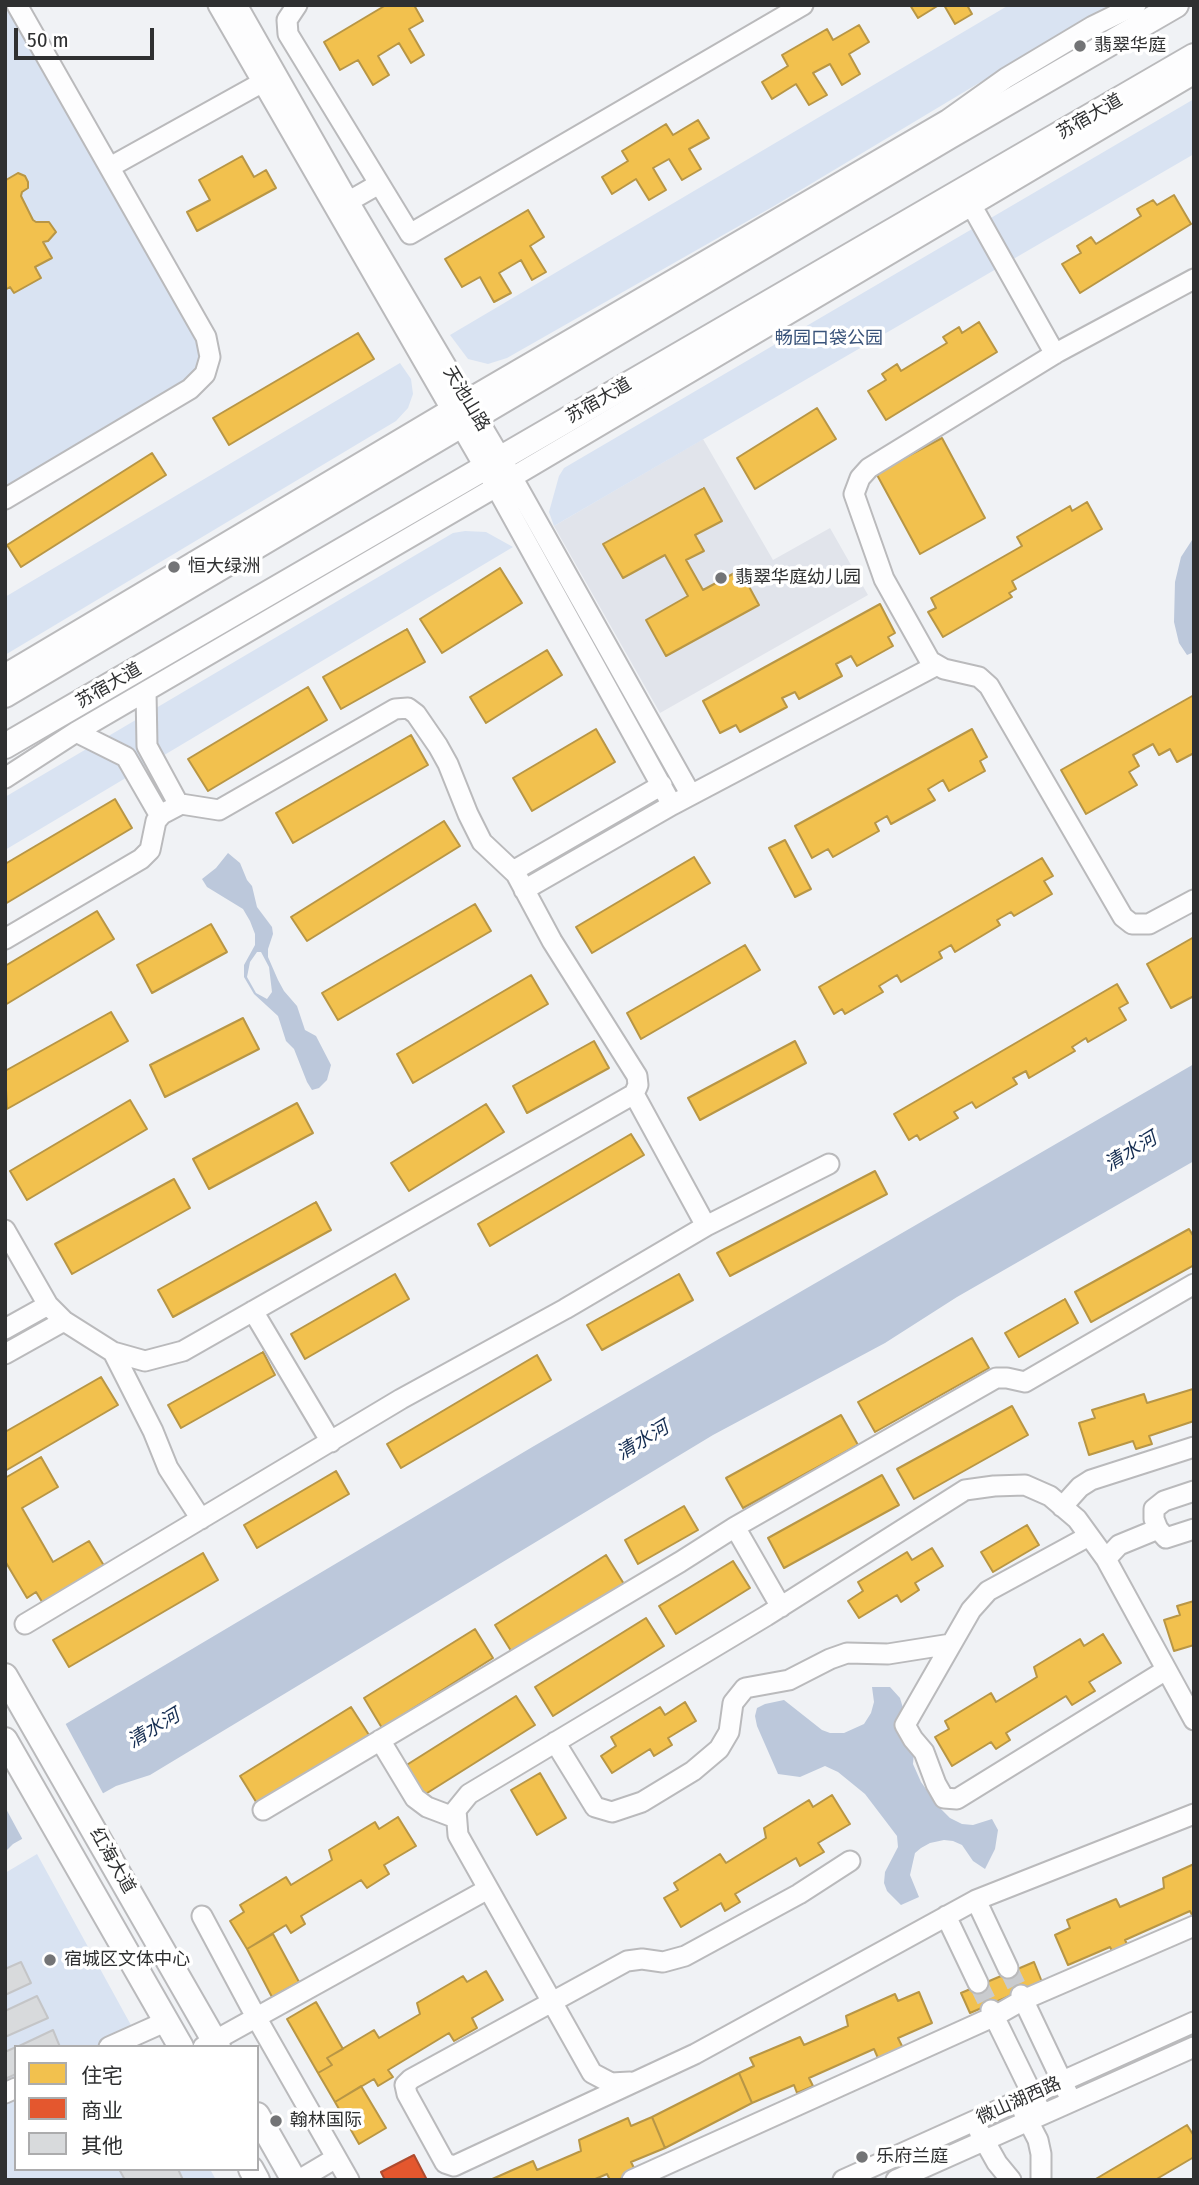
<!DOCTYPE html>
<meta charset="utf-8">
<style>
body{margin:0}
#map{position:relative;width:1199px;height:2185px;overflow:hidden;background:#f0f2f5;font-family:"Fira Sans Condensed","Noto Sans SC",sans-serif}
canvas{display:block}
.frame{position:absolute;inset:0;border:7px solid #2f3031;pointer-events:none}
.legend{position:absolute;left:14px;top:2045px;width:245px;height:126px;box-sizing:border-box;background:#fff;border:2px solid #acacad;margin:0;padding:9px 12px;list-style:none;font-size:21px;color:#2f3031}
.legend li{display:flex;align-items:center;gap:14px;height:35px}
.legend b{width:35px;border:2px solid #acacad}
.scale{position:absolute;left:14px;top:28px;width:140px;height:32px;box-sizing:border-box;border:4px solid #2f3031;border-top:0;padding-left:9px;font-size:21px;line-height:24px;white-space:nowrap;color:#2f3031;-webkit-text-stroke:5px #fff;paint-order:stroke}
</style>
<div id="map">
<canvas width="1199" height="2185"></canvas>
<div class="frame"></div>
<ul class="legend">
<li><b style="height:19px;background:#f2c14e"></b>住宅</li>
<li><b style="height:19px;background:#e4572e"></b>商业</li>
<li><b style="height:19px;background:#d8dadc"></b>其他</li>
</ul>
<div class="scale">50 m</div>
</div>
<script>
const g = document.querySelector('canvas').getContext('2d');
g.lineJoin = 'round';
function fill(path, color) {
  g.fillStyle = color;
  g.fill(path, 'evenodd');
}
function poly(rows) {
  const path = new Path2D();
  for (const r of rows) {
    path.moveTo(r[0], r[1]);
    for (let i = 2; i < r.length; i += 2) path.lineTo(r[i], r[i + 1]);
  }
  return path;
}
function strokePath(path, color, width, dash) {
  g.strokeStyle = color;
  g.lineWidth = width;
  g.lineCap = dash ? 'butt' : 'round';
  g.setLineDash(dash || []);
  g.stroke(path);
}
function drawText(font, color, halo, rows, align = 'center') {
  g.font = font + ' "Fira Sans Condensed","Noto Sans SC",sans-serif';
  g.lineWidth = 7;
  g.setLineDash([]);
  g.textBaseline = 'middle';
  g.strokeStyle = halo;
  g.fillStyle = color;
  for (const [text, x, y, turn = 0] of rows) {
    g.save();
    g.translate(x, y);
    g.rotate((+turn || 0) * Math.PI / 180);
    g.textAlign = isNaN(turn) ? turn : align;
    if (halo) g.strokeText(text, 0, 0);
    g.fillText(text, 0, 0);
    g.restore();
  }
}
const built = poly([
 [703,439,773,560,830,528,868,595,660,713,554,526]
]);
const green = poly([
 [5,5,199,341,202,356,197,370,186,383,5,488],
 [1009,5,1109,5,774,206,507,358,488,364,468,359,450,335],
 [1194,99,1194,154,554,526,549,512,559,476,564,468],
 [400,363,411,379,413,394,408,408,396,421,5,655,5,597],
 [465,531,486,532,513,547,5,850,5,797,453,533],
 [37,1854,143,2047,16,2047,16,2169,210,2169,216,2180,5,2180,5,1873]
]);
const water = poly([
 [1194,537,1194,652,1187,655,1179,643,1174,622,1175,582,1181,557],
 [228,853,240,863,247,880,252,886,257,907,272,927,273,934,268,949,268,957,278,980,284,991,297,1006,305,1030,316,1036,331,1065,327,1080,319,1088,312,1090,307,1082,294,1049,286,1041,278,1016,254,994,244,977,244,965,255,945,255,934,250,921,243,909,207,887,202,879,216,868],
 [257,952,261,952,269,967,272,992,267,999,256,993,247,977,250,962],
 [1194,1064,1194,1161,957,1297,885,1343,713,1435,150,1775,116,1786,13,1844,5,1852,5,1760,534,1446],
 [872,1687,890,1687,900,1698,903,1708,898,1728,914,1752,913,1764,921,1782,939,1807,950,1818,962,1824,973,1825,992,1819,998,1830,995,1849,985,1869,973,1861,962,1845,953,1841,944,1840,930,1843,921,1848,915,1853,910,1875,919,1897,901,1905,887,1891,884,1883,885,1872,898,1847,897,1836,865,1794,838,1772,825,1766,800,1777,778,1774,757,1726,755,1716,757,1708,765,1704,784,1700,822,1730,830,1733,844,1733,864,1724,871,1713,874,1702]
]);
const pier = poly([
 [64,1721,105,1797,24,1842,5,1807,5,1756]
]);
const homes = poly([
 [386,5,414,5,423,21,409,29,424,55,411,63,399,43,378,56,389,75,373,85,358,60,340,70,324,42,386,5],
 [910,5,939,5,918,18,910,5],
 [944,5,967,5,972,14,955,24,944,5],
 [859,25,869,42,849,54,860,74,842,85,830,64,813,73,827,95,809,105,796,84,772,99,762,82,788,66,782,55,827,29,833,40,859,25],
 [698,120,709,138,689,149,701,169,682,180,669,159,653,168,666,190,649,200,636,179,612,194,602,177,628,161,622,151,666,124,673,135,698,120],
 [242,156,254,177,266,170,276,188,197,231,187,212,210,200,199,180,242,156],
 [18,173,25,176,28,182,28,188,22,192,21,196,33,220,36,222,49,222,56,232,48,241,43,242,52,258,35,267,41,278,14,293,10,287,5,290,5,178,6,180,18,173],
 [1174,195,1191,224,1080,293,1062,264,1081,253,1077,246,1091,237,1096,244,1141,216,1137,209,1153,200,1157,205,1174,195],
 [528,210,544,237,530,246,546,272,532,280,521,260,499,273,511,293,494,302,480,277,462,287,445,259,528,210],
 [979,322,997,352,886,420,868,391,886,380,882,374,897,364,901,371,947,343,943,337,959,327,962,333,979,322],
 [358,333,374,359,229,445,213,418,358,333],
 [817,408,836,439,755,489,737,458,817,408],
 [942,438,985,518,920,554,876,473,942,438],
 [152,453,166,475,21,567,7,545,152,453],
 [704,488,722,521,695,535,704,551,686,560,703,590,740,570,759,605,666,656,646,620,688,596,665,555,623,578,603,544,704,488],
 [1087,502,1102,529,1012,581,1016,589,1009,593,1012,597,943,637,928,612,936,608,931,598,1022,546,1017,537,1070,506,1072,511,1087,502],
 [500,568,522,603,442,653,420,619,500,568],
 [880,604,895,633,888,637,893,646,857,666,851,656,836,664,842,676,799,699,795,692,782,698,787,707,740,732,736,725,720,733,703,701,880,604],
 [407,629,425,662,341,709,323,677,407,629],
 [547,650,562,675,486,723,470,697,547,650],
 [308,687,327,720,208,791,188,759,308,687],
 [1194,695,1194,753,1177,762,1170,749,1159,755,1153,744,1133,755,1139,766,1129,772,1137,785,1086,814,1061,770,1194,695],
 [596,729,615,762,532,811,513,778,596,729],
 [972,729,987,757,980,761,985,771,949,791,943,780,928,789,935,800,891,824,887,816,875,823,879,831,833,857,828,849,812,858,795,826,972,729],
 [411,735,428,765,293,843,276,813,411,735],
 [115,799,132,828,5,904,5,864,115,799],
 [444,821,460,846,307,941,291,917,444,821],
 [785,840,811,889,795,897,769,848,785,840],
 [694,857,710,883,592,953,576,927,694,857],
 [1042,858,1053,876,1044,881,1052,894,1014,916,1011,912,997,920,1000,925,955,952,951,945,939,952,942,958,901,982,897,975,879,986,883,992,845,1014,842,1009,834,1014,819,987,1042,858],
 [475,904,491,931,338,1020,322,993,475,904],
 [97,911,114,939,5,1005,5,966,97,911],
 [211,924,227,952,152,993,137,965,211,924],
 [1194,937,1194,996,1171,1008,1147,964,1194,937],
 [745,945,760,970,641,1039,627,1013,745,945],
 [531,975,548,1004,413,1083,397,1054,531,975],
 [1117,984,1128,1003,1119,1008,1126,1020,1088,1042,1086,1038,1072,1047,1075,1051,1029,1078,1026,1071,1013,1078,1017,1084,976,1108,972,1102,954,1112,958,1118,920,1140,917,1135,909,1140,894,1114,1117,984],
 [111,1012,128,1041,7,1109,5,1071,111,1012],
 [243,1018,259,1049,165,1097,150,1065,243,1018],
 [594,1041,609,1068,527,1113,513,1086,594,1041],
 [795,1041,806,1063,700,1120,688,1098,795,1041],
 [130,1100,147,1129,27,1200,10,1171,130,1100],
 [297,1103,313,1133,209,1189,193,1159,297,1103],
 [486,1104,504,1132,409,1191,391,1163,486,1104],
 [631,1134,644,1155,490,1246,478,1224,631,1134],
 [875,1171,887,1194,730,1276,717,1253,875,1171],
 [174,1179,190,1208,72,1274,55,1244,174,1179],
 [316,1202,331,1230,173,1317,158,1290,316,1202],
 [1189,1229,1194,1237,1194,1265,1091,1322,1075,1292,1189,1229],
 [395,1274,409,1299,305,1359,291,1334,395,1274],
 [679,1274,693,1300,602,1350,587,1325,679,1274],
 [1065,1299,1078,1323,1019,1357,1005,1333,1065,1299],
 [972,1338,989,1368,875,1432,858,1402,972,1338],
 [263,1352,275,1375,181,1428,168,1405,263,1352],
 [537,1355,551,1380,401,1468,387,1444,537,1355],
 [101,1377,118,1405,5,1471,5,1432,101,1377],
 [1194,1377,1194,1421,1149,1436,1152,1444,1136,1449,1133,1441,1089,1455,1079,1423,1095,1418,1092,1410,1144,1394,1147,1403,1193,1389,1194,1377],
 [1012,1406,1028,1435,914,1499,897,1469,1012,1406],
 [841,1415,858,1445,743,1508,726,1478,841,1415],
 [41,1457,58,1487,22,1508,53,1562,89,1541,106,1569,44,1605,36,1592,27,1598,5,1561,5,1478,41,1457],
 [336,1471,349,1494,257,1548,244,1525,336,1471],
 [882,1475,899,1505,784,1568,768,1538,882,1475],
 [684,1506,698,1530,638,1564,625,1540,684,1506],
 [1027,1525,1039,1545,993,1572,981,1552,1027,1525],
 [932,1548,943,1566,915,1583,919,1590,901,1602,897,1595,859,1618,848,1601,863,1591,858,1582,907,1552,912,1560,932,1548],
 [203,1553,218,1580,69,1667,53,1640,203,1553],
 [606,1555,624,1584,513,1654,495,1625,606,1555],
 [733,1561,750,1588,676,1634,659,1606,733,1561],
 [1194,1601,1194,1645,1174,1651,1164,1620,1180,1615,1177,1606,1194,1601],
 [646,1618,664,1646,553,1716,535,1687,646,1618],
 [475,1629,493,1658,382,1728,364,1698,475,1629],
 [1103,1634,1121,1663,1089,1682,1095,1691,1072,1705,1066,1696,1006,1733,1010,1740,996,1749,991,1742,952,1766,935,1737,949,1729,945,1721,991,1693,996,1702,1037,1677,1034,1667,1080,1639,1084,1646,1103,1634],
 [516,1696,535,1725,424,1795,405,1766,516,1696],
 [685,1702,696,1721,668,1738,672,1745,654,1756,650,1749,612,1773,601,1756,616,1746,611,1737,660,1707,665,1715,685,1702],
 [351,1707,369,1735,258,1805,240,1776,351,1707],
 [540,1773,566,1818,537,1835,511,1790,540,1773],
 [832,1795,850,1824,818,1843,824,1852,800,1866,796,1858,735,1894,740,1902,725,1911,721,1903,681,1927,664,1898,678,1890,674,1883,720,1854,726,1863,766,1838,764,1828,809,1800,813,1807,832,1795],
 [398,1817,416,1846,384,1865,389,1874,367,1888,361,1880,301,1916,305,1924,291,1933,286,1925,247,1949,230,1921,244,1912,240,1905,286,1877,291,1885,332,1860,329,1850,375,1822,379,1829,398,1817],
 [1194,1864,1194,1919,1190,1911,1125,1940,1129,1948,1114,1955,1110,1947,1068,1965,1055,1935,1070,1928,1067,1920,1116,1899,1120,1907,1164,1888,1163,1878,1194,1864],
 [273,1934,299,1982,272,1997,247,1949,273,1934],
 [1034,1962,1042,1982,970,2013,961,1993,1034,1962],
 [486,1971,503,2000,472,2018,477,2028,454,2041,449,2033,388,2070,393,2077,378,2086,374,2079,335,2102,318,2073,332,2065,327,2058,374,2030,379,2038,420,2014,417,2003,463,1976,467,1982,486,1971],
 [919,1992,932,2023,898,2038,903,2048,878,2058,874,2049,809,2078,813,2086,797,2093,794,2085,752,2103,739,2073,754,2066,750,2058,800,2037,804,2045,848,2026,846,2016,895,1994,898,2001,919,1992],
 [316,2002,343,2049,327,2058,332,2065,318,2073,287,2019,316,2002],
 [739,2073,752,2103,665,2148,652,2117,739,2073],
 [361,2086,386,2128,359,2144,335,2102,361,2086],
 [652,2117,665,2148,631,2162,636,2172,618,2180,610,2180,607,2174,593,2180,490,2180,533,2161,537,2170,581,2151,579,2140,628,2118,631,2126,652,2117],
 [1187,2125,1194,2136,1194,2157,1155,2180,1094,2180,1187,2125]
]);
const shops = poly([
 [414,2155,427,2180,385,2180,381,2172,414,2155]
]);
const building = poly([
 [21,1962,31,1983,5,1995,5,1969,21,1962],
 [37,1996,48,2018,5,2037,5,2011,37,1996],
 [53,2030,60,2047,17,2047,53,2030],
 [16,2047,16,2074,5,2079,5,2052,16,2047],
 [119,2169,178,2169,183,2180,125,2180,119,2169]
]);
const minorTunnel = poly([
 [1008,1968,1021,1995],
 [978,1983,991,2010]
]);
const minor = poly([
 [218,5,496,487,672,805],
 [237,5,349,202,512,477,691,795],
 [297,5,287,20,288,34,410,234,803,5],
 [110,167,272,77],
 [965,194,1055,354],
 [337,208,379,184],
 [1194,279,1058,352,869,468,860,478,854,494,884,579,930,661,944,669,979,677,989,686,1123,917,1132,924,1149,924,1194,900],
 [5,499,190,389,205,374,210,357,206,337,17,5],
 [5,674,451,409,947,120,1006,78,1093,26,1136,5],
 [146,691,147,746,179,805],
 [76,732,126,757,160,816],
 [5,778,76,732,496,487,1194,74],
 [513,871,662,785],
 [524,890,672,805,937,665],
 [5,939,141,859,150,850,156,821,162,814,181,804,219,810,395,709,408,708,416,714,438,746,448,764,468,814,482,842,516,874,552,941,637,1076,638,1085,634,1094,183,1351,145,1361,113,1352,64,1321,48,1305,5,1230],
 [634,1094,706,1226],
 [253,1311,331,1442],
 [5,1329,48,1305],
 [113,1352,153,1431,168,1468,201,1519],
 [5,1354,64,1321],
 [1194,1491,1164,1501,1154,1509,1154,1519,1158,1529,1166,1538,1194,1529],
 [1062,1507,1080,1487,1091,1480,1194,1447],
 [735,1527,781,1607],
 [1089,1536,988,1591,971,1610,905,1725,913,1739,924,1752,936,1784,944,1798,957,1799,1166,1670],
 [1106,1559,1119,1545,1158,1529],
 [25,1624,401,1399,565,1309,706,1226,829,1164],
 [380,1740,415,1798,427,1807,456,1818],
 [555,1742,595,1807,612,1812,642,1802,693,1771,719,1749,729,1732,733,1703,745,1688,789,1680,830,1659,847,1653,888,1654,951,1644],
 [263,1810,680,1562,735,1527,996,1378,1007,1378,1025,1382,1194,1284],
 [850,1861,799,1894,685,1956,663,1962,642,1959,627,1961,411,2079,405,2085,407,2094,445,2163,454,2166,695,2054,976,1900,1194,1814],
 [976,1900,1008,1968],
 [202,1916,256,2017,349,2180],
 [946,1916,978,1983],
 [1021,1995,1068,2094],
 [991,2010,1038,2106],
 [109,2047,167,2021],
 [203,2047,488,1889],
 [630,2082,611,2083,592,2073,458,1835,456,1810,469,1794,766,1616,965,1490,994,1486,1025,1485,1050,1496,1077,1519,1106,1559,1194,1720],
 [5,2093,16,2088],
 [1023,2111,1038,2140,1041,2154,1041,2180],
 [979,2131,997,2163,1011,2180],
 [299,2180,336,2158],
 [632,2180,995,2016,1023,2000,1194,1926],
 [843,2180,1194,2022],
 [896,2180,1194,2047]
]);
const major = poly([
 [5,695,950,136,1176,5],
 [5,746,1194,56],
 [5,1676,218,2047],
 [5,1740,181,2047],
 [257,2115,294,2180],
 [251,2169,257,2180]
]);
const markers = [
 [1080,46,7,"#737476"],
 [174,567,7,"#737476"],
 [721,578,7,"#737476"],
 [50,1960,7,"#737476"],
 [276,2121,7,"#737476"],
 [862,2157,7,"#737476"]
];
const poiNames = [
 ["翡翠华庭",1094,46],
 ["恒大绿洲",188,567],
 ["翡翠华庭幼儿园",735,578],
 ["宿城区文体中心",64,1960],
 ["翰林国际",290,2121],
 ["乐府兰庭",876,2157]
];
const streetNames = [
 ["苏宿大道",1090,117,-30],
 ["天池山路",466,399,59],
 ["苏宿大道",599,401,-30],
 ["苏宿大道",109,686,-30],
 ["红海大道",112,1861,60],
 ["微山湖西路",1019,2101,-24]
];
const parkNames = [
 ["畅园口袋公园",829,339]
];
const waterNames = [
 ["清水河",1131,1152,-31],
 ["清水河",643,1441,-31],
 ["清水河",154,1729,-31]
];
fill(built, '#e1e4eb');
fill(green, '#d9e3f2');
fill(water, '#bcc8db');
fill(pier, '#f0f2f5');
fill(homes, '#f2c14e');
strokePath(homes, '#b89645', 2);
fill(shops, '#e4572e');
strokePath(shops, '#ae4b2f', 2);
fill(building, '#d8dadc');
strokePath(building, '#c4c5c7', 2);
strokePath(minorTunnel, '#c9cbce', 19, [19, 10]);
strokePath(minor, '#bababc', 23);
strokePath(major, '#bababc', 28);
strokePath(minor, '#fdfdfe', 19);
strokePath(major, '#fdfdfe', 24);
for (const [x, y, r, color] of markers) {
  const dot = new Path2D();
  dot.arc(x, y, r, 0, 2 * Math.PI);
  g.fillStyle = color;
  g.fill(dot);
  strokePath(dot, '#fff', 2.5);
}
drawText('18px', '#2f3031', '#fff', poiNames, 'left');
drawText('18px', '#2f3031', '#fff', streetNames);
drawText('18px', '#39537a', '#fff', parkNames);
drawText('italic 19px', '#162e52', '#fff', waterNames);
</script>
